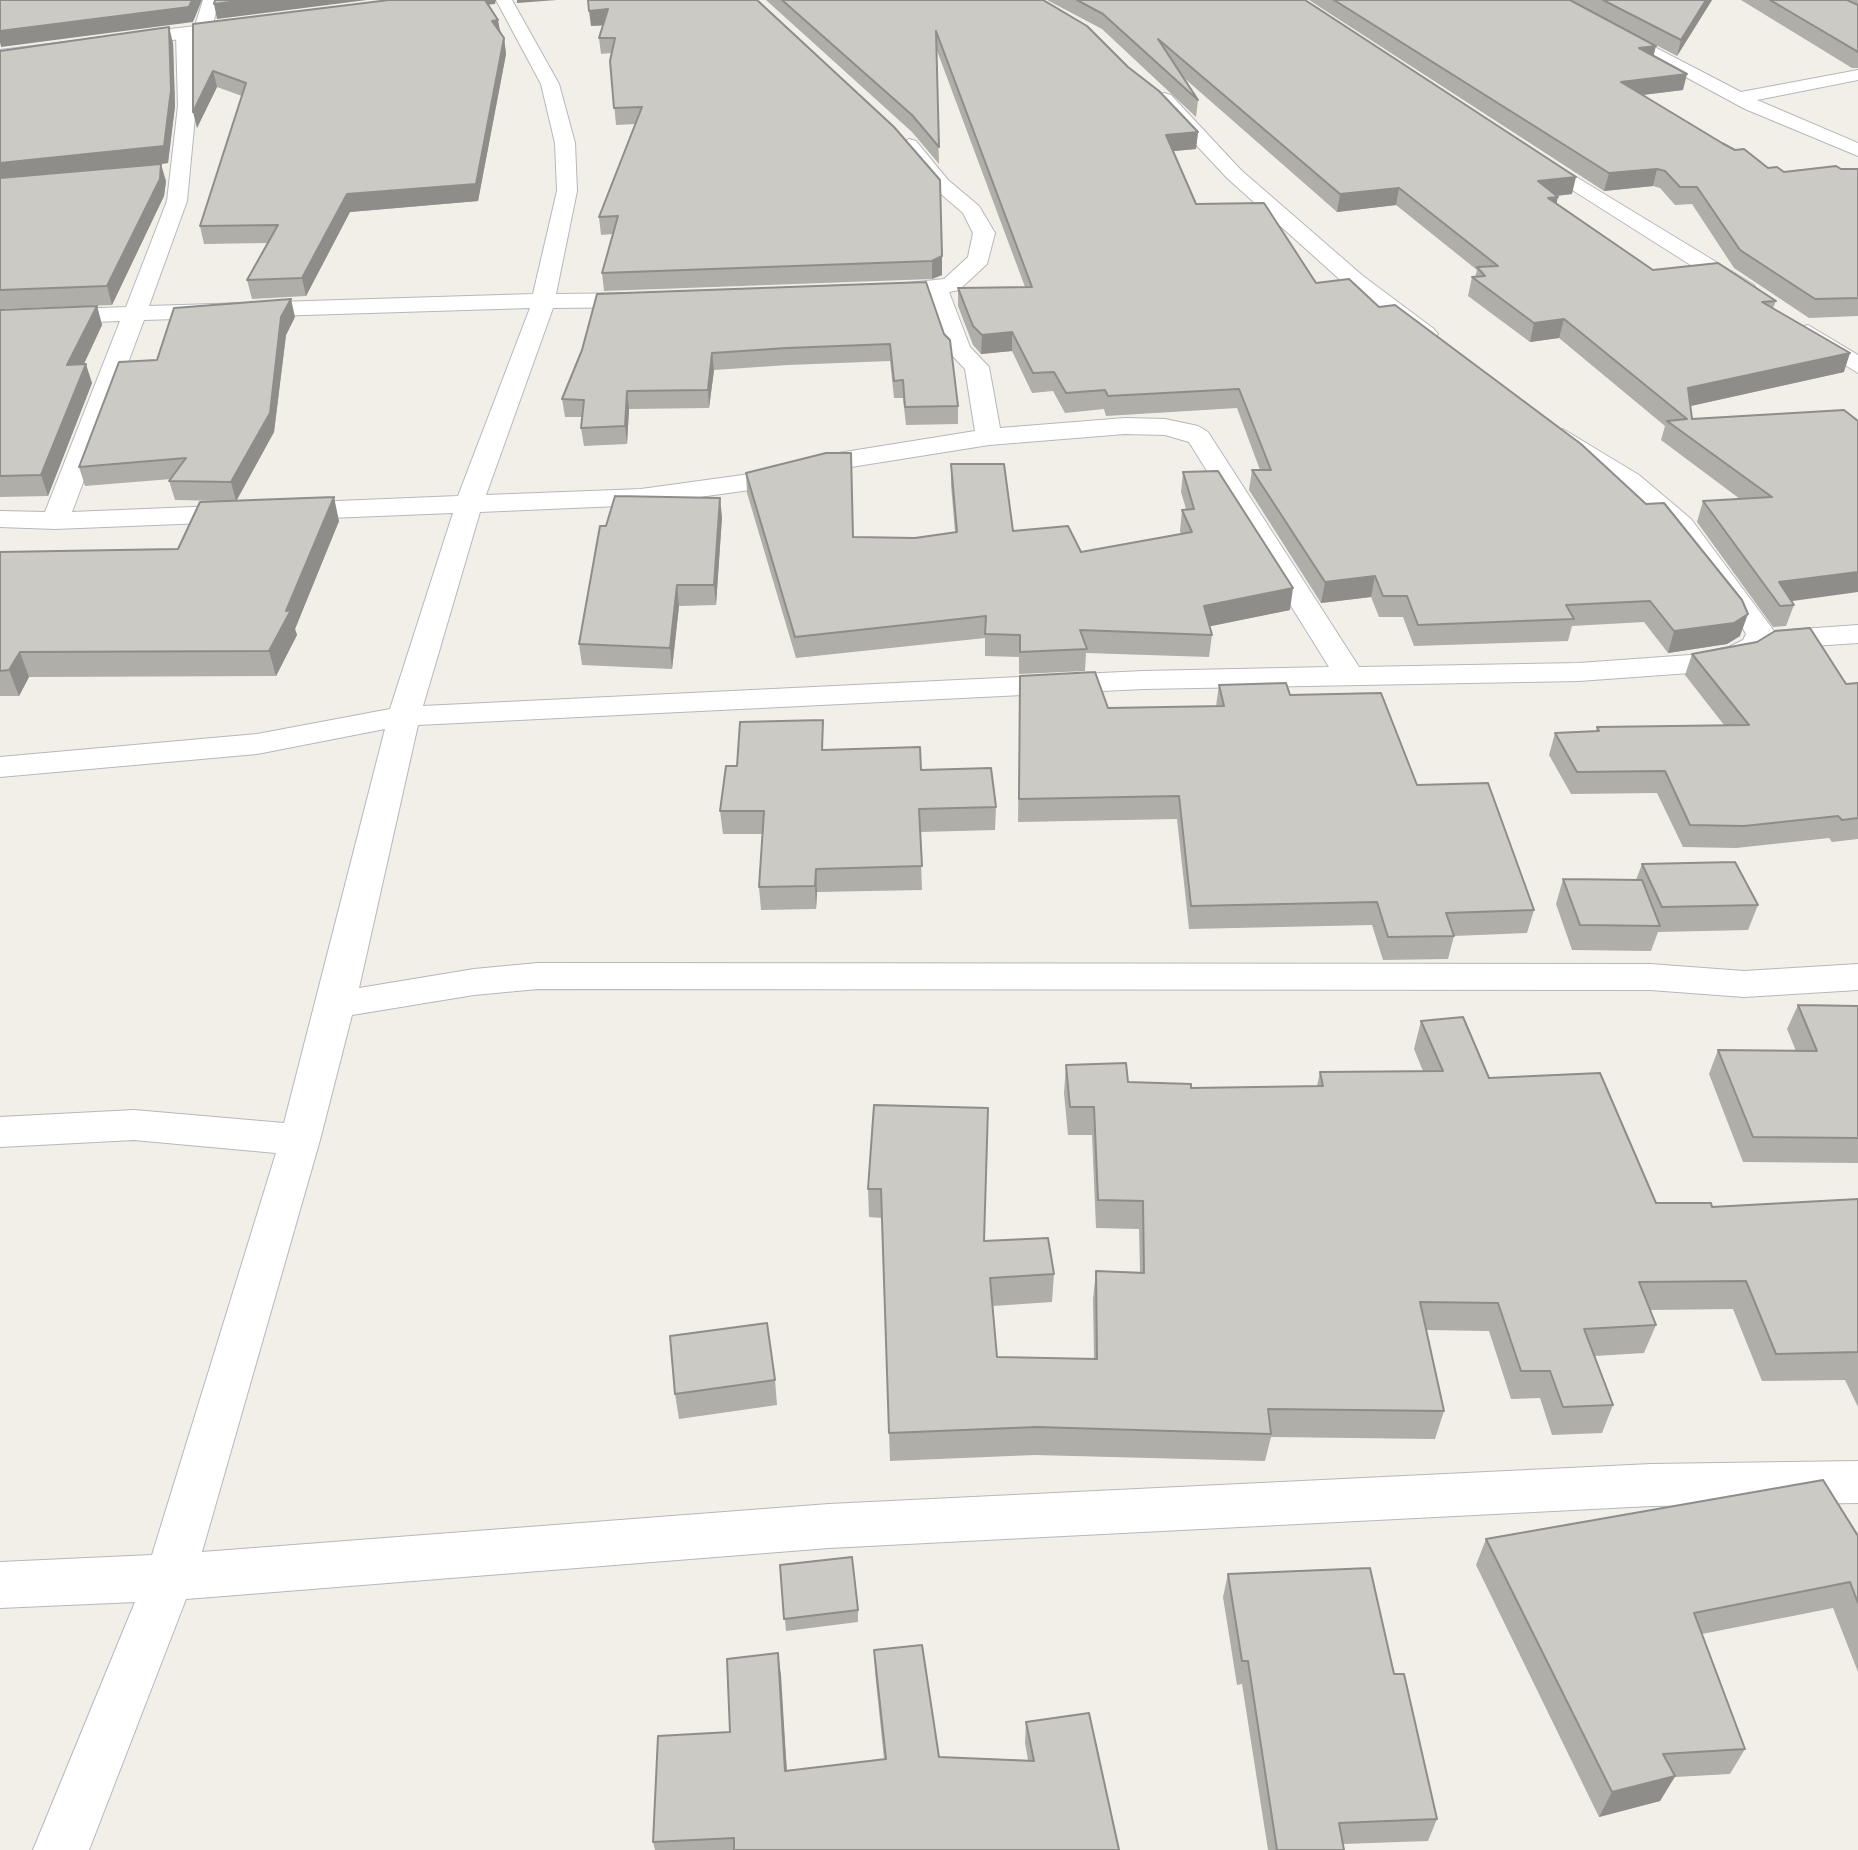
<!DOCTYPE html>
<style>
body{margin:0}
canvas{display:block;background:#f1efe8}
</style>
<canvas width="1858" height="1850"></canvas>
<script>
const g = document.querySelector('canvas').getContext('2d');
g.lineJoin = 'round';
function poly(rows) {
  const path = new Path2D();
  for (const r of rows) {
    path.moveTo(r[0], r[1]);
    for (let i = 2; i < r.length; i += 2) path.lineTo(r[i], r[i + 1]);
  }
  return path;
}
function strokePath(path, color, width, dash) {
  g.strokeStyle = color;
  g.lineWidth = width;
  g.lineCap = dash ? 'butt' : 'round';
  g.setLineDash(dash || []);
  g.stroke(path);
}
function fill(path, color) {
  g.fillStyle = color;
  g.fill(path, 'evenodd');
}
const street = poly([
 [203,0,219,0,211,32,202,37,193,32,203,0],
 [496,0,512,0,559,84,575,143,577,191,556,294,642,293,653,300,642,307,553,308,486,495,641,489,750,474,826,455,975,431,965,369,947,350,928,294,881,300,870,293,881,286,944,279,968,257,973,233,963,213,934,188,899,145,909,139,916,141,948,180,979,206,995,233,987,264,959,290,949,292,970,347,989,367,1000,428,1125,418,1165,419,1198,426,1208,432,1359,667,1579,663,1690,655,1729,647,1743,640,1746,634,1739,621,1671,531,1621,487,1554,442,1550,437,1554,432,1563,429,1639,475,1691,519,1774,631,1858,625,1858,643,1768,649,1749,660,1690,673,1579,681,1143,689,418,725,359,988,474,969,538,963,1650,964,1744,971,1858,964,1858,990,1744,997,1650,990,538,989,474,995,352,1015,320,1140,202,1552,829,1504,1651,1464,1858,1461,1858,1503,1651,1506,829,1548,186,1599,89,1850,33,1850,135,1602,0,1608,0,1562,152,1555,276,1153,134,1140,0,1147,0,1117,134,1110,284,1123,385,729,257,754,0,777,0,757,257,734,390,709,453,513,55,529,0,527,0,511,45,512,120,321,0,326,0,312,126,307,167,201,178,106,176,34,185,29,194,34,196,106,187,201,149,306,533,294,557,191,555,143,541,84,496,0],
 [530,308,458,496,72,512,144,320,530,308],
 [1125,434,1165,435,1189,442,1329,667,1143,671,423,706,480,512,641,505,750,490,826,471,989,445,1125,434],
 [1543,0,1564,0,1741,92,1858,70,1858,80,1757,100,1858,143,1858,156,1745,109,1543,0],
 [1164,93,1171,95,1241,170,1363,276,1434,329,1438,334,1434,339,1418,339,1347,286,1227,178,1157,103,1157,95,1164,93],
 [1535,152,1754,285,1757,290,1754,295,1738,295,1528,162,1525,158,1528,154,1535,152],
 [1808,325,1858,355,1858,373,1800,337,1796,332,1800,327,1808,325]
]);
const secondary = poly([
 [252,19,259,21,262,25,259,29,0,62,0,50,252,19]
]);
const wall = poly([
 [757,0,942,256,942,275,932,279,604,291,602,273,613,234,601,235,599,217,635,124,616,125,610,61,611,53,601,54,599,38,603,25,591,26],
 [766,0,1043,0,1128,67,1198,132,1196,149,1173,151,1196,204,1316,283,1379,307,1740,636,1727,644,1668,653,1644,622,1572,626,1568,641,1414,646,1403,617,1379,617,1371,597,1321,603,1249,490,1252,470,1260,470,1237,408,1106,416,1104,409,1065,413,1053,391,1032,393,1012,351,981,354,973,345,958,306,958,288,1025,287,936,48,939,164,912,132],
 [1047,0,1305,0,1572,194,1557,196,1557,203,1653,270,1776,301,1773,308,1844,372,1690,406,1692,419,1844,410,1791,601,1794,605,1786,626,1773,627,1697,522,1703,501,1740,499,1661,440,1665,426,1559,338,1530,342,1468,296,1472,277,1475,277,1477,270,1396,205,1337,212,1183,77,1198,100,1196,117,1102,29],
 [1309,0,1570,0,1653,56,1683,90,1643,95,1722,143,1768,168,1784,172,1858,169,1858,316,1809,318,1734,268,1692,204,1675,205,1660,188,1653,186,1604,191],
 [1570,0,1712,0,1677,56],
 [1741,0,1858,0,1858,68,1852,68],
 [495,4,488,5,504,38,506,54,478,201,350,212,306,296,252,299,247,280,267,243,204,244,200,226,242,96,217,87,197,128,193,24],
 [173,43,175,106,168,163,156,165,166,181,164,196,112,305,0,309,0,51],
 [926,282,958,406,958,424,906,425,903,398,894,398,890,361,788,365,714,370,709,408,629,409,627,444,584,446,581,428,582,417,565,417,562,399],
 [97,306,102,325,84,364,92,383,48,496,0,497,0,310],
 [295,317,286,335,274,432,237,500,339,521,295,629,297,635,276,676,29,677,19,696,0,696,0,552,178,549,223,501,175,500,169,481,171,479,85,486,79,467,157,360],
 [951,464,1013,531,1081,552,1181,534,1180,531,1182,510,1186,509,1181,492,1183,472,1290,610,1209,626,1212,635,1209,657,1086,653,1085,671,1019,674,1019,657,985,656,985,638,796,658,747,493,746,473,853,537,915,538,955,532,951,485],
 [722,517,716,605,679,606,672,669,582,665,579,644],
 [1692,654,1846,684,1858,683,1858,839,1832,842,1829,838,1736,848,1683,847,1657,793,1571,794,1549,755,1555,733,1596,731,1597,727,1724,725,1685,675],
 [1020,676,1108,708,1216,706,1219,685,1290,695,1417,785,1534,910,1527,933,1454,936,1448,959,1383,960,1372,925,1189,929,1177,819,1018,822],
 [824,750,921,770,996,807,995,830,920,832,922,890,817,892,816,909,761,910,759,887,763,834,723,834,720,811,737,766],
 [1642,864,1758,905,1748,930,1658,932,1651,951,1572,950,1556,904,1563,879,1636,880],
 [1798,1005,1858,1006,1858,1163,1743,1162,1709,1074,1718,1050,1796,1051,1787,1029],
 [1421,1021,1489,1078,1656,1203,1712,1207,1858,1199,1858,1407,1845,1380,1762,1381,1733,1309,1650,1310,1656,1325,1644,1353,1595,1356,1613,1405,1602,1433,1552,1435,1540,1398,1511,1399,1489,1331,1426,1330,1444,1411,1435,1439,1271,1437,1265,1461,1035,1455,890,1461,882,1218,869,1217,868,1189,874,1105,984,1241,1054,1274,1052,1302,993,1306,997,1357,1094,1359,1093,1299,1096,1271,1140,1272,1139,1229,1096,1228,1092,1135,1068,1135,1064,1093,1066,1065,1128,1082,1191,1088,1317,1086,1320,1072,1423,1071,1414,1049],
 [775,1380,777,1405,679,1419,675,1394],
 [1858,1536,1858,1672,1833,1608,1702,1634,1745,1749,1730,1774,1675,1777,1660,1801,1599,1817,1476,1565,1486,1539],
 [780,1565,858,1610,858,1622,786,1631],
 [1228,1574,1394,1674,1437,1819,1428,1841,1343,1844,1344,1850,1268,1850,1242,1684,1237,1685,1223,1597],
 [874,1650,939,1757,1028,1760,1025,1743,1026,1722,1119,1850,655,1850,653,1842,730,1732,778,1653,787,1771,884,1759,875,1672]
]);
const shadedWall = poly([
 [192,0,202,0,193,22,1,47,0,42,0,31],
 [246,0,367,0,217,19,214,4],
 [479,0,496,0,495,4,480,5],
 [517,0,557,0,517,3],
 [1706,0,1712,0,1677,56,1681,40],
 [608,9,609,25,591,26,589,11],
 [498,20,501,36,492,21],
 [169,27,173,43,175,106,168,163,0,181,0,163],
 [504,38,506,54,478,201,350,212,306,296,302,278,347,194],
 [1656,46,1652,62,1639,48],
 [213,71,217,87,197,128,193,112],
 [1687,74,1683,90,1617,98,1621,82],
 [1198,132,1196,149,1164,152,1166,135],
 [161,164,166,181,164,196,112,305,107,286],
 [1657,169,1653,186,1604,191,1609,173],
 [1576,177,1572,194,1534,198,1538,181],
 [1399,188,1396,205,1337,212,1340,194],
 [1558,197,1554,214,1548,198],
 [942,256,942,275,932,279,932,261],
 [291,299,295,317,286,335,274,432,236,501,231,482,281,317],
 [97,306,102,325,74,385,67,365],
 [1564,319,1559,338,1530,342,1534,323],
 [1012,332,1012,351,981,354,982,335],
 [712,353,714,370,709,408,708,390],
 [1850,353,1844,372,1682,408,1688,388],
 [86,364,92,383,48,496,41,475],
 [627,391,629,409,627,444,625,426],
 [334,497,339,521,295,629,297,635,276,676,269,651],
 [720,498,722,517,716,605,714,585],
 [1858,572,1858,592,1778,603,1779,582],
 [1375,576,1371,597,1321,603,1325,582],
 [677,585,679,606,672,669,670,648],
 [1293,588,1290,610,1202,628,1204,606],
 [1748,614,1740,636,1727,644,1668,653,1674,631],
 [20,652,29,677,19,696,9,670],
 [816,869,817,892,816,909,815,886],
 [778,1653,781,1675,788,1791,785,1771],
 [1675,1776,1660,1801,1599,1817,1612,1792]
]);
const building = poly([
 [0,0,192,0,189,7,0,31,0,0],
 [215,0,246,0,214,4,215,0],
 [389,0,485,0,498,20,492,21,504,38,476,184,347,194,302,278,247,280,278,225,200,226,246,83,213,71,193,112,193,24,389,0],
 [588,0,757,0,894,127,940,180,942,256,932,261,602,273,618,216,599,217,642,107,614,108,610,61,615,38,599,38,608,9,589,11,588,0],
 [782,0,1043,0,1087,26,1128,67,1159,91,1198,132,1166,135,1196,204,1264,203,1316,283,1349,279,1379,307,1395,305,1581,444,1646,504,1664,503,1742,600,1748,614,1734,623,1674,631,1650,601,1566,605,1574,619,1418,625,1407,596,1383,596,1375,576,1325,582,1252,470,1271,470,1239,389,1108,396,1105,390,1066,393,1054,372,1033,373,1012,332,982,335,973,326,958,288,1032,287,936,31,939,147,912,115,782,0],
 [1077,0,1305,0,1576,177,1538,181,1558,197,1548,198,1653,270,1718,263,1776,301,1762,302,1850,353,1688,388,1692,419,1844,410,1858,421,1858,572,1779,582,1794,605,1780,606,1703,501,1772,497,1667,421,1687,419,1564,319,1534,323,1472,277,1485,276,1477,267,1498,266,1399,188,1340,194,1158,39,1198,100,1103,14,1077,0],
 [1334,0,1570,0,1656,46,1639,48,1687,74,1621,82,1722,143,1735,150,1744,149,1768,168,1777,167,1784,172,1836,166,1841,169,1858,169,1858,298,1815,299,1740,250,1697,187,1680,187,1665,171,1657,169,1609,173,1334,0],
 [1603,0,1706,0,1681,40,1603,0],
 [1770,0,1847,0,1858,5,1858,52,1770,0],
 [169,27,171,90,164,146,0,163,0,51,169,27],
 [161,164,160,179,107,286,0,290,0,178,161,164],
 [926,282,944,334,950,340,958,406,905,407,903,380,894,381,890,344,787,348,712,353,708,390,627,391,625,426,581,428,584,400,562,399,582,350,597,294,926,282],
 [291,299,281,317,270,413,231,482,169,481,186,458,79,467,119,362,157,360,174,308,291,299],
 [97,306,67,365,86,364,41,475,0,476,0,310,97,306],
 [826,453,851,453,853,537,915,538,957,532,951,464,1004,464,1013,531,1068,526,1081,552,1192,532,1182,510,1194,509,1183,472,1218,471,1293,588,1204,606,1212,635,1080,630,1087,649,1020,652,1020,635,985,634,986,616,795,637,746,473,826,453],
 [615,496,720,498,714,585,677,585,670,648,579,644,600,526,606,526,615,496],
 [334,497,286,611,291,610,269,651,20,652,9,670,0,671,0,552,178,549,200,502,334,497],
 [1810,628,1846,684,1858,683,1858,818,1842,820,1838,816,1744,826,1690,825,1665,771,1577,772,1555,733,1599,731,1597,727,1749,725,1692,654,1757,642,1775,631,1810,628],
 [1095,672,1108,708,1224,706,1219,685,1286,683,1290,695,1381,693,1417,785,1488,783,1534,910,1446,913,1454,936,1388,937,1377,902,1191,906,1179,796,1019,799,1020,676,1095,672],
 [823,720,822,750,920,747,921,770,991,768,996,807,919,809,922,866,816,869,815,886,759,887,764,811,720,811,726,766,737,766,740,722,823,720],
 [1735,862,1758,905,1662,907,1642,864,1735,862],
 [1563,879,1642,880,1660,926,1580,925,1563,879],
 [1798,1005,1858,1006,1858,1138,1753,1137,1718,1050,1817,1051,1798,1005],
 [1463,1017,1489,1078,1600,1073,1656,1203,1711,1203,1712,1207,1858,1199,1858,1352,1776,1354,1746,1281,1639,1282,1656,1325,1584,1329,1613,1405,1563,1407,1550,1371,1521,1371,1498,1303,1420,1302,1444,1411,1268,1409,1271,1434,1037,1427,889,1433,881,1189,868,1189,874,1105,988,1108,984,1241,1048,1238,1054,1274,990,1278,997,1357,1097,1359,1096,1271,1144,1273,1143,1201,1098,1200,1094,1107,1070,1107,1066,1065,1126,1063,1128,1082,1191,1084,1191,1088,1323,1086,1320,1072,1443,1071,1421,1021,1463,1017],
 [767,1323,775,1380,675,1394,670,1336,767,1323],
 [1823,1480,1858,1536,1858,1603,1850,1582,1694,1613,1745,1749,1663,1754,1675,1776,1612,1792,1486,1539,1823,1480],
 [852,1557,858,1610,784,1619,780,1565,852,1557],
 [1370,1568,1394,1674,1404,1674,1437,1819,1339,1823,1344,1850,1277,1850,1248,1661,1242,1661,1228,1574,1370,1568],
 [922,1645,939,1757,1034,1761,1026,1722,1089,1713,1119,1850,734,1850,734,1838,653,1842,658,1736,730,1732,727,1659,778,1653,785,1771,886,1759,874,1650,922,1645]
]);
strokePath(street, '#b5b8bc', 2);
strokePath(secondary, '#b6babf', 2);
fill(street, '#fff');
fill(secondary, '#fff');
fill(wall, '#afaea9');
fill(shadedWall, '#8f8d8a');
fill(building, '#cccac5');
strokePath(building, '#8f8d8a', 2);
</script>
